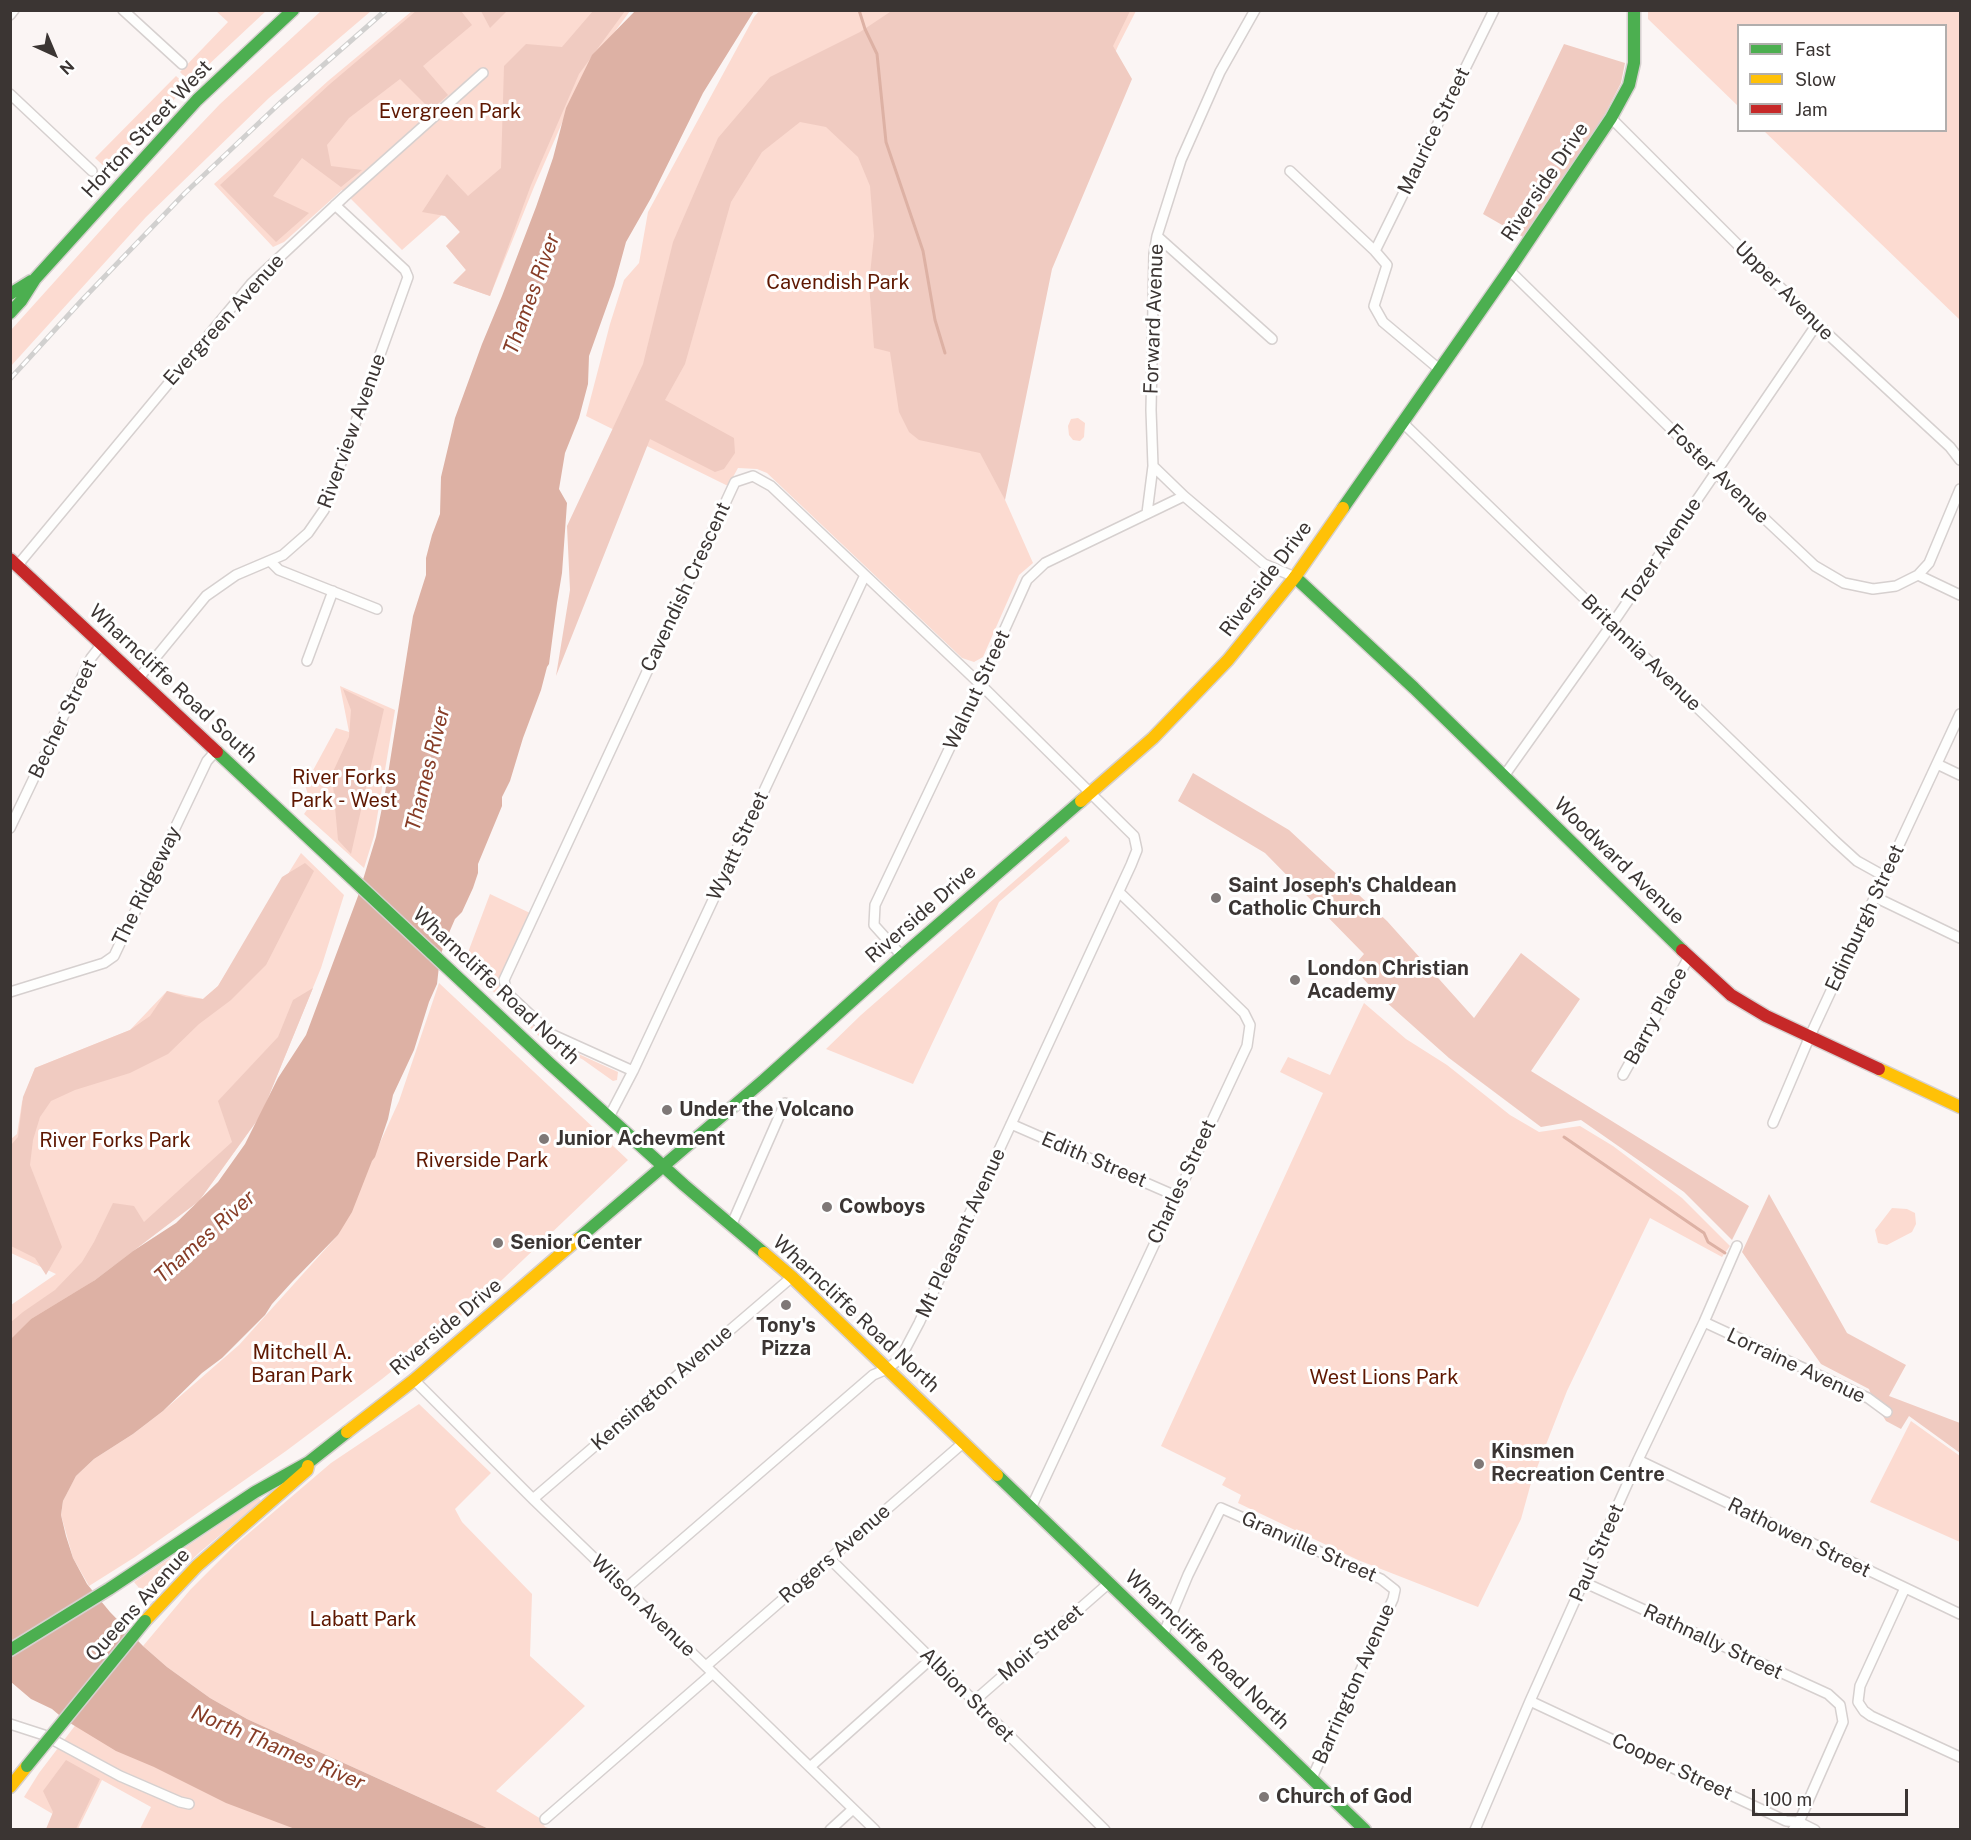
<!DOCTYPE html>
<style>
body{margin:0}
#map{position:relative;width:1971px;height:1840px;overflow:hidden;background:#fbf5f4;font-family:"Public Sans",sans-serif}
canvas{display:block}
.frame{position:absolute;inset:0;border:12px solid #3b3533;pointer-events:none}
.legend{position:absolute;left:1737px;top:24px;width:210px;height:108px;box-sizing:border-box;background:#fff;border:2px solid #b1aead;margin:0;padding:8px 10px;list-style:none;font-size:18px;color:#3b3533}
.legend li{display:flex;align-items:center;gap:12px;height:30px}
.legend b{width:30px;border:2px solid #b1aead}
.north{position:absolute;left:24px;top:24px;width:60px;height:60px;-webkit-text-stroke:4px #fff;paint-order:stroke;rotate:136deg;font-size:16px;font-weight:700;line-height:24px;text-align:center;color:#3b3533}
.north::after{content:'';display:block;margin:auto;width:21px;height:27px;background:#3b3533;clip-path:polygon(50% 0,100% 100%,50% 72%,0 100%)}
.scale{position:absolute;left:1752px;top:1789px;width:156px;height:27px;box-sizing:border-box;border:3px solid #3b3533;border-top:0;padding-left:8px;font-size:18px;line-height:21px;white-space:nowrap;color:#3b3533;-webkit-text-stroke:4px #fff;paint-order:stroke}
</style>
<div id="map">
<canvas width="1971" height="1840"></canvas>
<div class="frame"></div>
<ul class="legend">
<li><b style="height:8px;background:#4caf50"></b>Fast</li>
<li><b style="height:8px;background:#ffc107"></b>Slow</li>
<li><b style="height:8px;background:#c62828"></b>Jam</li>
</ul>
<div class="north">N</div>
<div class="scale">100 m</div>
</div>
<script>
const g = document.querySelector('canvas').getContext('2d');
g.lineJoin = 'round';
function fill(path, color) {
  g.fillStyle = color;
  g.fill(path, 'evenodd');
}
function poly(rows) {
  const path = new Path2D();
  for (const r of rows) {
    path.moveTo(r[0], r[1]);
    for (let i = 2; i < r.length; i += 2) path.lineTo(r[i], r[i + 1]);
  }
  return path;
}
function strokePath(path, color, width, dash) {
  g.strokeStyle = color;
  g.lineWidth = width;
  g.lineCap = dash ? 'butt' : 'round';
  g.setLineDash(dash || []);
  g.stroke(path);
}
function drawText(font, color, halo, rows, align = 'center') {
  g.font = font + ' "Public Sans",sans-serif';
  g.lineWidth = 6;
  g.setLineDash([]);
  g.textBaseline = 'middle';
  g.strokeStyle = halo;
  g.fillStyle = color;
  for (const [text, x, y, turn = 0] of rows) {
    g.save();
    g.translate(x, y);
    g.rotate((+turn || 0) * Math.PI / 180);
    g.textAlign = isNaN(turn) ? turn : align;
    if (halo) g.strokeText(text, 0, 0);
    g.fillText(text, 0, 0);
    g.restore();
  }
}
const green = poly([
 [216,11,266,11,190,82,180,72,228,22],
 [321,11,371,11,269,98,146,217,11,366,11,330,119,210,220,104],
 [412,11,630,11,583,75,534,187,490,296,453,283,466,270,446,246,460,232,444,213,402,250,342,190,284,242,273,247,214,184,328,81],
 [759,11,1136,11,1118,46,1066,169,998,484,1033,563,1019,575,983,657,974,662,962,658,767,473,757,469,738,468,728,486,586,416,610,324,624,280,639,263,648,212,754,17],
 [1648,11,1960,11,1960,320,1764,131,1946,130,1946,26,1738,26,1738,106,1648,19],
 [176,76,187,86,107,169,95,158],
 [1078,418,1085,423,1084,437,1080,441,1073,440,1069,435,1068,426,1071,419],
 [340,686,395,710,374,836,364,868,304,814,311,804,305,785,336,728,349,732],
 [1066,836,1070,841,999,902,913,1084,826,1049,861,1015],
 [301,853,344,895,321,968,261,1115,199,1201,95,1280,11,1340,11,1305,56,1274,11,1253,11,1139,17,1134,22,1102,35,1068,130,1030,167,991,203,999,218,986],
 [490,894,530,913,498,980,500,994,548,1040,618,1072,617,1080,613,1081,582,1059,548,1045,464,963],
 [439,983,628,1160,483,1298,382,1379,286,1451,135,1557,89,1586,73,1558,61,1515,63,1501,71,1485,76,1476,94,1459,133,1434,163,1411,239,1345,338,1235,399,1101],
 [1364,1003,1406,1039,1447,1065,1510,1115,1539,1132,1580,1126,1613,1146,1682,1198,1730,1246,1722,1257,1650,1218,1567,1391,1531,1483,1521,1519,1478,1607,1358,1560,1238,1503,1241,1495,1222,1485,1226,1478,1161,1446,1323,1093,1280,1072,1288,1057,1330,1075],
 [1892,1208,1907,1209,1915,1213,1916,1224,1912,1232,1887,1245,1878,1243,1875,1230],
 [419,1404,491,1473,455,1509,462,1522,532,1594,530,1656,585,1706,496,1791,541,1819,545,1827,551,1829,489,1829,247,1719,210,1698,167,1667,143,1646,190,1590,235,1545,331,1463],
 [1911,1421,1960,1456,1960,1542,1870,1502],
 [259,1498,261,1501,200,1552,149,1600,134,1582],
 [77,1723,314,1829,140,1829,151,1807,102,1780,78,1829,24,1797,39,1773]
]);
const forest = poly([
 [893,10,1130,11,1113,46,1132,79,1052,269,1005,500,980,453,919,440,909,432,899,412,890,352,874,348,869,284,874,236,870,186,858,157,826,127,800,122,762,152,731,202,685,364,665,400,734,438,735,453,724,469,715,472,650,439,556,676,570,590,567,526,643,364,673,242,718,138,770,77,860,32],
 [416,11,461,11,472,25,423,66,448,95,431,110,400,79,349,118,327,145,331,166,362,170,341,187,302,158,273,196,309,213,276,242,220,185,330,84],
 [481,11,507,11,490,28],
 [593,11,625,11,579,74,531,185,490,296,453,283,466,270,446,246,460,232,445,216,422,212,447,174,468,196,501,168,504,66,526,44,562,47],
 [1564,44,1625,63,1621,83,1602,120,1523,237,1483,214],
 [343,689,384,709,351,854,338,840,332,774,349,737,351,710],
 [1193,773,1289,830,1387,921,1474,1018,1521,953,1580,999,1531,1071,1749,1206,1732,1240,1684,1192,1581,1120,1541,1127,1449,1058,1376,993,1353,967,1364,954,1265,853,1178,801],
 [305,863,314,871,266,965,231,1000,199,1024,168,1054,130,1073,75,1090,51,1101,40,1117,33,1140,30,1165,62,1247,46,1275,35,1258,11,1246,11,1145,18,1137,23,1097,35,1068,130,1030,150,1016,167,991,186,997,203,999,218,986,282,877],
 [313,988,261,1115,199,1201,95,1280,31,1319,11,1340,10,1323,23,1312,55,1290,82,1262,94,1242,113,1203,134,1206,144,1222,232,1142,218,1101,278,1037,293,1000],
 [1769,1194,1847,1333,1906,1365,1889,1396,1960,1423,1960,1453,1909,1416,1901,1429,1886,1421,1873,1400,1869,1389,1821,1364,1742,1252],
 [66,1760,100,1779,76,1829,46,1829,53,1812,43,1791]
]);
const water = poly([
 [635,11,754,11,703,93,651,198,626,242,614,286,589,356,588,384,579,418,565,453,559,489,567,503,562,573,557,603,549,664,547,667,541,690,523,738,510,781,502,797,502,806,478,864,478,873,473,888,462,912,455,919,445,942,440,957,437,984,429,1002,414,1050,393,1095,388,1119,375,1157,372,1161,352,1212,338,1235,292,1282,272,1304,265,1315,222,1358,202,1373,163,1411,133,1434,94,1459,76,1476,63,1501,61,1515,66,1536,73,1558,87,1584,110,1612,143,1646,167,1667,210,1698,247,1719,489,1829,295,1829,226,1803,154,1767,116,1751,65,1720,52,1709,31,1699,11,1682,10,1340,31,1319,95,1280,133,1251,176,1223,218,1182,245,1144,278,1078,306,1035,358,896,376,837,385,793,413,616,426,575,426,558,432,535,440,514,441,477,455,418,482,344,502,296,536,207,553,158,566,108,592,55]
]);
const stream = poly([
 [859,10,865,29,877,54,886,142,923,251,935,320,945,353],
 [1564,1137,1704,1233,1708,1242,1725,1253]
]);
const street = poly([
 [123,10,182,64],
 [1255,10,1220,72,1181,160,1157,236,1154,254,1151,410,1153,466,1184,496,1264,564,1295,577],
 [10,15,14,10],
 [10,94,92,171],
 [1611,118,1817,324,1950,447,1960,460],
 [1290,171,1375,251,1387,265,1374,306,1383,322,1439,369],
 [1157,236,1272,339],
 [1375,251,1494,10],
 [1509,270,1716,473,1815,566,1844,583,1873,589,1896,586,1918,575,1960,595],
 [1403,423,1835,841,1857,861,1884,876],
 [1147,513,1153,466],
 [270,561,279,570,377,609],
 [17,566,251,284,344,197,483,73],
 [1918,575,1929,563,1960,489],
 [307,661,333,591],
 [138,679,206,596,236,575,283,555,308,533,324,510,408,277,405,270,335,205],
 [1937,764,1960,775],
 [1504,776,1617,617,1817,324],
 [10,828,91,658,102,644],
 [1875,897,1960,938],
 [902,956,874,925,875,905,980,684,1027,580,1045,563,1184,496],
 [10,992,104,963,114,956,207,761,215,752],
 [1623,1075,1689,957],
 [609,1117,633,1071,865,575],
 [1773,1123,1810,1036,1960,714],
 [1011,1124,1176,1196],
 [731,1226,785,1103],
 [1704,1322,1868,1398,1887,1412],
 [414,1380,533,1499,875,1830],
 [1638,1460,1960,1614],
 [533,1499,792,1277],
 [1031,1508,1247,1046,1250,1025,1244,1013,1119,892],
 [830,1559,1105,1830],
 [1583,1584,1592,1586,1828,1694,1840,1705,1843,1722,1799,1822,1793,1830],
 [1905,1588,1860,1686,1858,1702,1864,1711,1871,1716,1960,1757],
 [625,1589,873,1375,887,1369,900,1359,919,1323,1131,865,1137,850,1134,836,980,684,771,486,753,476,735,482,504,980,507,993,551,1034,633,1071],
 [1163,1635,1188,1575,1221,1508,1381,1579,1395,1590,1393,1599,1312,1778],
 [706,1666,963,1443],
 [1530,1701,1786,1821,1799,1822,1815,1830],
 [973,1702,1109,1583],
 [10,1724,44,1735,120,1776,180,1802,189,1804],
 [810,1767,931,1659],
 [545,1819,713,1673],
 [830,1830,853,1809],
 [1475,1830,1530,1701,1638,1460,1704,1322,1737,1246]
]);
const fast = poly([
 [10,294,31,281],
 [10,313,21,301,35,279,197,100,293,10],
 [1343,508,1509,270,1611,118,1629,85,1634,63,1634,10],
 [1295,577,1414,688,1682,950],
 [217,752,549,1063,684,1185,764,1253],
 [578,1239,764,1080,902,956,1081,801],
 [997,1475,1365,1830],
 [10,1650,109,1589,255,1492,309,1462,347,1432]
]);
const slow = poly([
 [1081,801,1153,738,1228,660,1295,577,1343,508],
 [1879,1069,1960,1107],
 [764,1253,792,1277,997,1475],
 [347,1432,414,1380,578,1239],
 [145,1621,197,1566,307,1470,308,1466],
 [10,1787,27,1766]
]);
const jam = poly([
 [10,559,217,752],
 [1682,950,1731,995,1766,1016,1879,1069]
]);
const rail = poly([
 [10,379,83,299,185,193,280,103,386,10]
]);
const fastBridge = poly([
 [27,1766,145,1621]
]);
const markers = [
 [1216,898,6,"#7e7877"],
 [1295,980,6,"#7e7877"],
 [667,1110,6,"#7e7877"],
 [544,1139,6,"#7e7877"],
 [827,1207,6,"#7e7877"],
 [498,1243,6,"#7e7877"],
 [786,1305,6,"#7e7877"],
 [1479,1464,6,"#7e7877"],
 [1264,1797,6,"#7e7877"]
];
const parkNames = [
 ["Evergreen Park",450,112],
 ["Cavendish Park",838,283],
 ["River Forks",344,778],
 ["Park - West",344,801],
 ["River Forks Park",115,1141],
 ["Riverside Park",482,1161],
 ["Mitchell A.",302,1353],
 ["Baran Park",302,1376],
 ["West Lions Park",1384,1378],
 ["Labatt Park",363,1620]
];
const streetNames = [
 ["Horton Street West",147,129,-47],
 ["Maurice Street",1434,131,-64],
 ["Riverside Drive",1545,182,-56],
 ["Upper Avenue",1784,291,45],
 ["Forward Avenue",1154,319,-88],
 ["Evergreen Avenue",224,320,-48],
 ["Riverview Avenue",352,431,-70],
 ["Foster Avenue",1718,474,44],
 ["Tozer Avenue",1662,551,-56],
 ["Riverside Drive",1266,579,-53],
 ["Cavendish Crescent",686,587,-65],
 ["Britannia Avenue",1641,653,44],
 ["Wharncliffe Road South",173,684,43],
 ["Walnut Street",977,690,-65],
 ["Becher Street",63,719,-64],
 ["Wyatt Street",738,846,-65],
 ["Woodward Avenue",1619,861,44],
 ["The Ridgeway",147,886,-64],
 ["Riverside Drive",921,914,-41],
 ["Edinburgh Street",1865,918,-65],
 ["Wharncliffe Road North",496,986,43],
 ["Barry Place",1656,1016,-61],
 ["Edith Street",1094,1160,23],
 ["Charles Street",1182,1182,-65],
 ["Mt Pleasant Avenue",961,1233,-65],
 ["Wharncliffe Road North",856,1314,43],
 ["Riverside Drive",446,1327,-40],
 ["Lorraine Avenue",1796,1366,25],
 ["Kensington Avenue",662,1388,-41],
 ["Rathowen Street",1799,1538,26],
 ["Granville Street",1309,1547,24],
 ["Paul Street",1597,1553,-66],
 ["Rogers Avenue",835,1554,-41],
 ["Queens Avenue",138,1605,-48],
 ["Wilson Avenue",643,1606,44],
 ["Rathnally Street",1713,1642,25],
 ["Moir Street",1041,1643,-41],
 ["Wharncliffe Road North",1207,1650,44],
 ["Barrington Avenue",1354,1684,-66],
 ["Albion Street",967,1695,45],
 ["Cooper Street",1672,1767,25]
];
const poiNames = [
 ["Saint Joseph's Chaldean",1228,886],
 ["Catholic Church",1228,909],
 ["London Christian",1307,969],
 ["Academy",1307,992],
 ["Under the Volcano",679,1110],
 ["Junior Achevment",556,1139],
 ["Cowboys",839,1207],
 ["Senior Center",510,1243],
 ["Tony's",786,1326,"center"],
 ["Pizza",786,1349,"center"],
 ["Kinsmen",1491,1452],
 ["Recreation Centre",1491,1475],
 ["Church of God",1276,1797]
];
const waterNames = [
 ["Thames River",532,294,-70],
 ["Thames River",428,769,-76],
 ["Thames River",205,1237,-42],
 ["North Thames River",278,1748,23]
];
fill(green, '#fcdbd1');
fill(forest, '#f0cbc1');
fill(water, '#ddb1a4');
strokePath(stream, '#ddb1a4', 3);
strokePath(street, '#d6d0cf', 12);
strokePath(fast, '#d6d0cf', 15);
strokePath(slow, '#d6d0cf', 15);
strokePath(jam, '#d6d0cf', 15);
strokePath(street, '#fefefd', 9);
strokePath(fast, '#4caf50', 12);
strokePath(slow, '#ffc107', 12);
strokePath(jam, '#c62828', 12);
strokePath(rail, '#d1d0cf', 5);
strokePath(rail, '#fff', 3, [9]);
strokePath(fastBridge, '#d6d0cf', 15, []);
strokePath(fastBridge, '#4caf50', 12);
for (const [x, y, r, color] of markers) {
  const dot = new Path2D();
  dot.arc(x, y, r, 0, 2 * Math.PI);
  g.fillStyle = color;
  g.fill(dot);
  strokePath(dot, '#fff', 2);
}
drawText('20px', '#5e1701', '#fff', parkNames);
drawText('20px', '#3b3533', '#fff', streetNames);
drawText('bold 20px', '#3b3533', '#fff', poiNames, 'left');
drawText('italic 21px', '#873d27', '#fff', waterNames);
</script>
